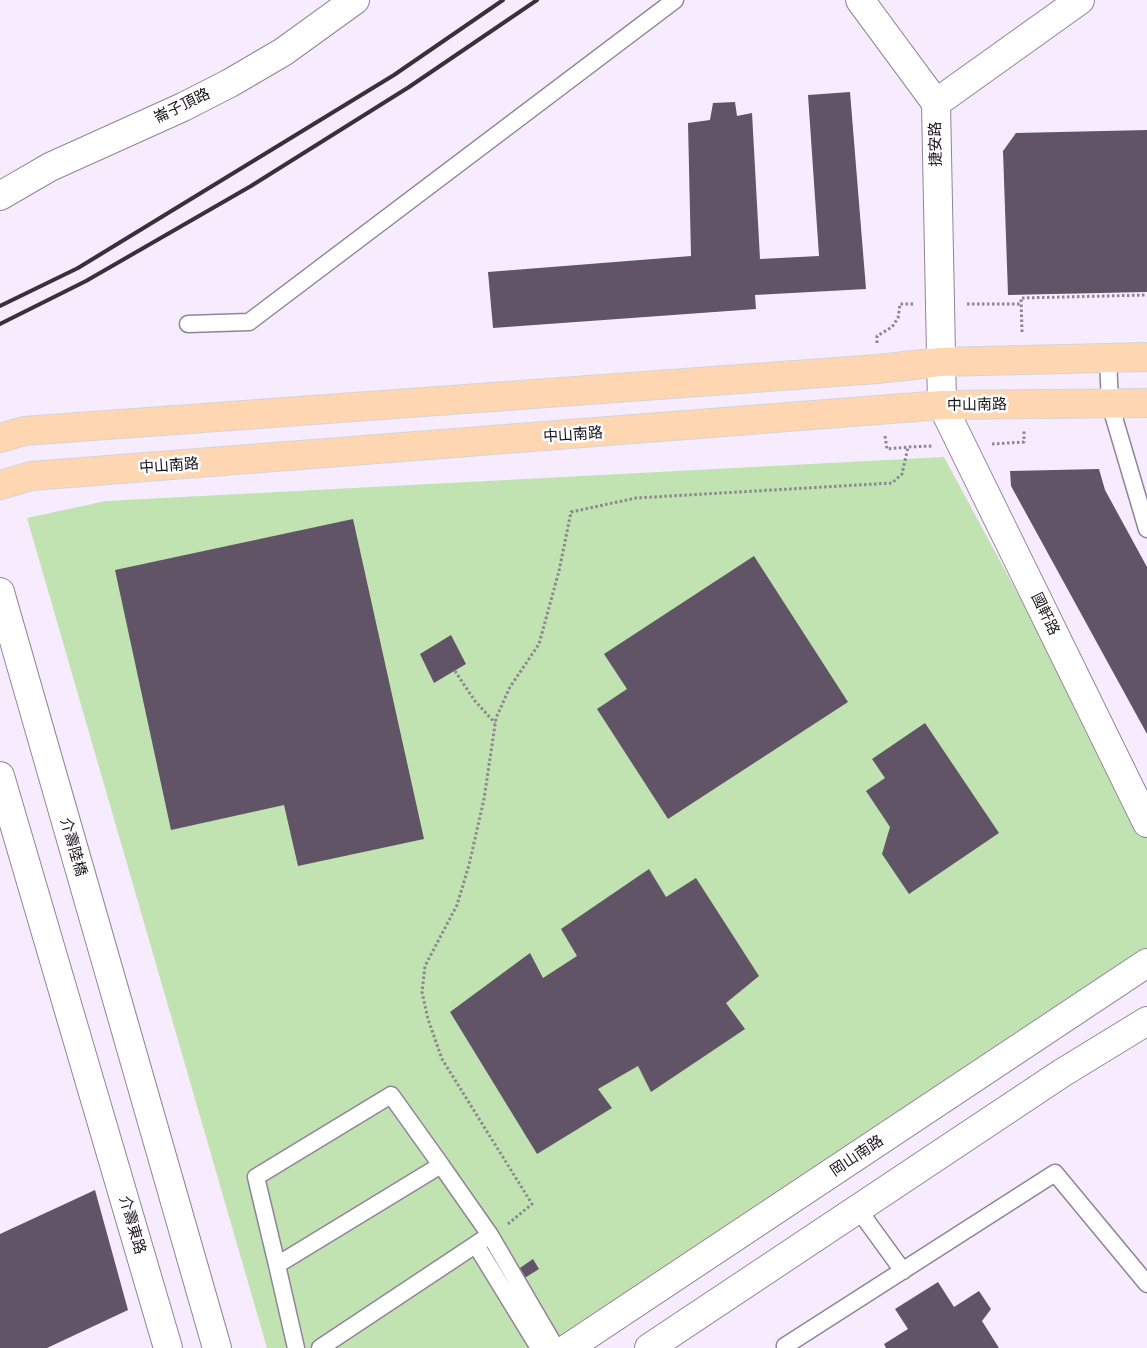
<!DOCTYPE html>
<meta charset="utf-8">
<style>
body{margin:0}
canvas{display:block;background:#f7ecfe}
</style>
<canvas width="1147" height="1348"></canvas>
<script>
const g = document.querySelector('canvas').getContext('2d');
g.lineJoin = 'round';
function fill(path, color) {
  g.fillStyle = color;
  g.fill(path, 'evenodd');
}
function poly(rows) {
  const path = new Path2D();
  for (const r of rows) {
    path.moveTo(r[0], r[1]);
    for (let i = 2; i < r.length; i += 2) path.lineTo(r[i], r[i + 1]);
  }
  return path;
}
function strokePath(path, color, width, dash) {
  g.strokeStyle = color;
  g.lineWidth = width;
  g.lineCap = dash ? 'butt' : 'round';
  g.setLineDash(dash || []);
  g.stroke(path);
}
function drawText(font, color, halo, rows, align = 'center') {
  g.font = font + ' Cabin,"Noto Sans TC",sans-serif';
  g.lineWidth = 5;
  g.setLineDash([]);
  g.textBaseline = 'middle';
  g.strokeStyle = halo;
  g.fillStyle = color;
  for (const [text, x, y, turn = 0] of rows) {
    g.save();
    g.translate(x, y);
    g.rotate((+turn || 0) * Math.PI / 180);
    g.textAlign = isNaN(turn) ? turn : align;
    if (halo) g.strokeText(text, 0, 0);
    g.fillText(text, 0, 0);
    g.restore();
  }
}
const green = poly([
 [944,457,1147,834,1147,963,564,1348,267,1348,27,518,106,501]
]);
const building = poly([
 [850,92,866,289,755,295,756,309,493,328,488,272,691,256,688,123,710,120,713,103,735,102,737,116,752,113,760,259,819,256,808,95],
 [1147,130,1147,292,1008,295,1003,151,1016,133],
 [1099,469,1105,490,1147,567,1147,734,1011,486,1010,471],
 [353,519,424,839,298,866,284,805,171,830,115,570],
 [754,556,848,702,668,819,597,709,627,689,604,654],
 [451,635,466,664,434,683,420,654],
 [925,723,999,833,909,894,882,854,890,827,866,791,885,778,872,759],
 [649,869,666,897,696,878,759,976,726,1003,745,1029,651,1092,638,1066,598,1089,612,1108,537,1154,450,1012,530,953,543,978,577,956,561,929],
 [95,1190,128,1310,47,1348,0,1348,0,1234],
 [533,1259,539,1269,523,1279,517,1270],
 [938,1282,954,1307,979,1291,991,1309,982,1321,999,1348,886,1348,884,1344,908,1329,895,1309]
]);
const path = poly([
 [967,304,1021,304],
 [1022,332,1021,298,1147,295],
 [877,343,877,336,892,327,898,318,900,304,914,304],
 [885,436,887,449,908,447],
 [992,444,1024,442,1024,431],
 [455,671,475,701,495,723],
 [508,1224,532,1204,442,1059,428,1019,422,992,425,966,457,905,469,865,484,799,496,718,510,687,539,644,559,571,571,512,636,498,892,483,902,474,908,447,933,446]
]);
const service = poly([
 [188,324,249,322,675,0],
 [1108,358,1110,404,1147,529],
 [858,1209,903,1271],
 [476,1245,539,1348],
 [277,1265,256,1177,391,1095,441,1165],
 [296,1348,277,1265,441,1165,490,1235,556,1348],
 [320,1348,490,1235],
 [785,1348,785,1346,1055,1173,1147,1284]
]);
const minor = poly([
 [860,0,936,103],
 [1080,0,936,103,942,405,1147,823],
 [0,196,50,167,183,107,230,83,283,52,355,0],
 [568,1348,1147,963],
 [649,1348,1062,1073,1147,1021]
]);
const secondary = poly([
 [0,592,217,1348],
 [0,776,168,1348]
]);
const primary = poly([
 [0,438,24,431,878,369,940,362,1147,357],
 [0,485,31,476,942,405,1147,403]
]);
const rail = poly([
 [0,306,78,268,394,75,503,0],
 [0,324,86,281,251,186,409,87,537,0]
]);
const streetNames = [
 ["崙子頂路",182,106,-26],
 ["捷安路",936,144,-91],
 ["中山南路",977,405,-1],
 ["中山南路",573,435,-4],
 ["中山南路",169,466,-4],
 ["國軒路",1045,614,64],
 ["介壽陸橋",73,847,74],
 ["岡山南路",857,1156,-34],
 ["介壽東路",132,1225,74]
];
fill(green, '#c1e2b1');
fill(building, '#615467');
strokePath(service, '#918498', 19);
strokePath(minor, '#918498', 30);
strokePath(secondary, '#918498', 30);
strokePath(primary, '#d5d5d6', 30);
strokePath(path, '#8d8592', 3, [2.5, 2.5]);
strokePath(service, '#fff', 16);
strokePath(minor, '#fff', 28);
strokePath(secondary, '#fff', 28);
strokePath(primary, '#fed7b2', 28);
strokePath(rail, '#37313b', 4);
drawText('15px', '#18131b', '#fefefe', streetNames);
</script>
